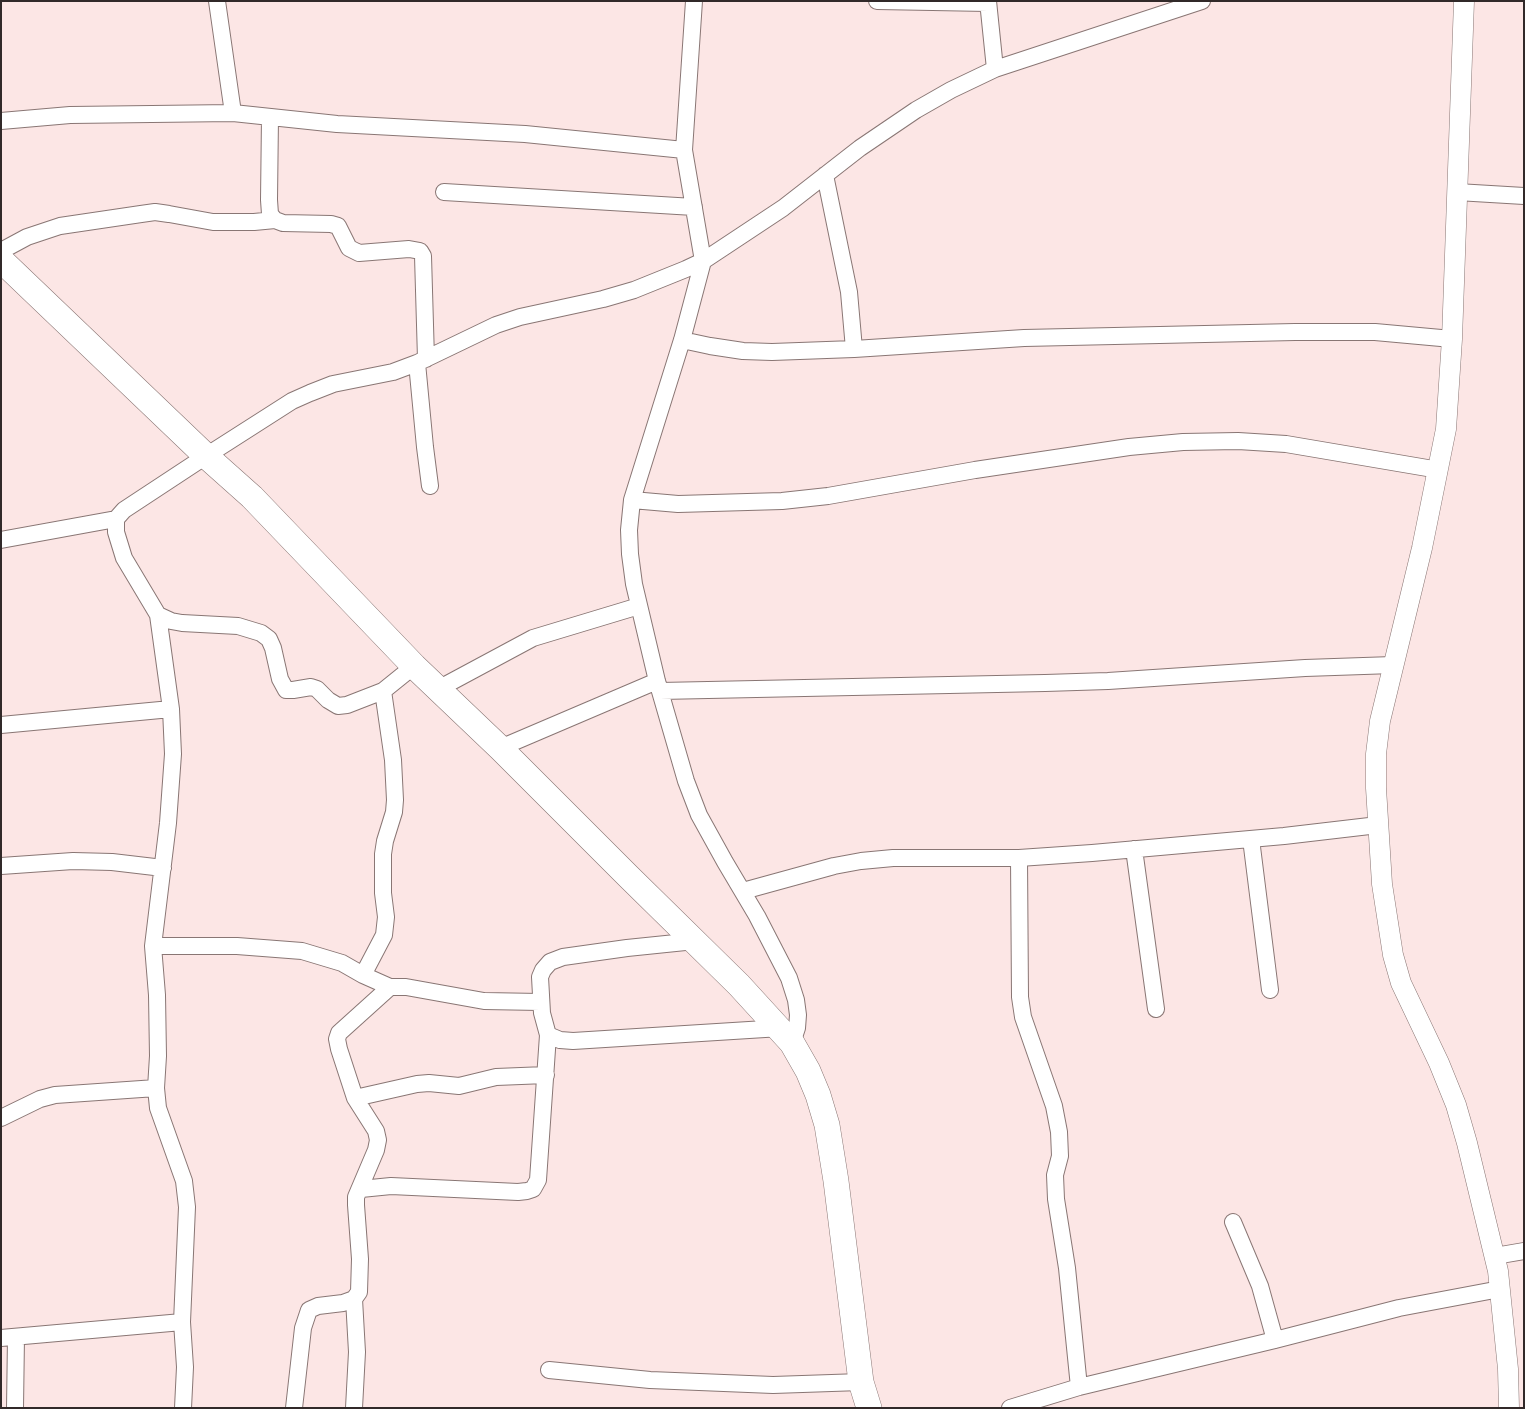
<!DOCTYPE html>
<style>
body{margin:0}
#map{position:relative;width:1525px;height:1409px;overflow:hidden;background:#fce6e5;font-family:Cabin,sans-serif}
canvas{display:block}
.frame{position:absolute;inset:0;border:2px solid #312929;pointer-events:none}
</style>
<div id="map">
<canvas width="1525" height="1409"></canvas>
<div class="frame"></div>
</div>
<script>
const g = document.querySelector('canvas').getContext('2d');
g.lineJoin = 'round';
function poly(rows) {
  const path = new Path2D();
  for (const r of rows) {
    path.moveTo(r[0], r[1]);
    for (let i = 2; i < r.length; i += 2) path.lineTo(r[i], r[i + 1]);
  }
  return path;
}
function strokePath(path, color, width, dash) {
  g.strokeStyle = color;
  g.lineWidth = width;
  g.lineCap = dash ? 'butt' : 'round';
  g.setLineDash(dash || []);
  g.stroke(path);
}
const minor = poly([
 [217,1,233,113],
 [694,1,684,150,703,261,682,340,632,500,629,530,630,554,634,584,657,681,686,781,699,815,725,862,757,916,789,978,796,1000,798,1015,797,1028,792,1043],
 [877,1,988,3],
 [988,1,995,69],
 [270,117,269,200,270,214,275,220,283,223,331,224,338,226,349,248,359,253,409,249,420,251,423,256,426,359],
 [1,121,70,115,233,113,337,124,525,134,684,150],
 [825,175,849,292,854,349],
 [444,192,694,207],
 [1457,192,1524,196],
 [1,251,27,237,60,226,141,214,155,212,169,214,213,222,254,222,275,220],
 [682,340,710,346,743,351,772,352,854,349,1024,338,1295,332,1375,332,1452,339],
 [417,363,425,447,430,486],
 [632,500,678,504,782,501,828,496,975,470,1129,447,1183,442,1238,441,1286,444,1439,470],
 [1,540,116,519],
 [158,615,171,621,182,623,238,626,261,633,269,639,273,648,280,679,286,690,293,690,311,687,317,689,328,700,338,706,347,705,383,691,414,666],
 [438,689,533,638,639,606],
 [660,691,1045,683,1108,681,1305,668,1393,665],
 [1,725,171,709],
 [500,748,657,681],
 [1251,839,1270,990],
 [1134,849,1156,1009],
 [1019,858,1020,997,1023,1017,1054,1106,1059,1132,1060,1156,1055,1175,1056,1199,1067,1268,1079,1387],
 [1,866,73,861,112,862,163,868],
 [743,891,834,866,861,861,893,858,1019,858,1092,853,1284,836,1378,825],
 [695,941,627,948,563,957,550,962,543,970,540,977,542,1013,548,1035,560,1040,573,1041,781,1028],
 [153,946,237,946,302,951,342,963,363,975,390,987],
 [363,975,384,935,386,917,383,893,383,854,385,841,394,812,395,800,393,760,383,691],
 [355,1098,417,1084,429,1083,459,1086,496,1077,546,1075],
 [1,1118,40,1099,55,1095,156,1088],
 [361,1189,391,1186,518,1192,527,1191,533,1189,538,1180,548,1035],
 [1233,1222,1260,1286,1275,1340],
 [1495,1256,1524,1251],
 [354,1299,357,1352,354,1408],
 [1,1338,182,1322],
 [549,1370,650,1380,773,1385,861,1382],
 [15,1408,16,1337],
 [183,1408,185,1367,182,1322,187,1207,184,1181,158,1108,156,1088,158,1056,157,995,153,946,168,823,173,754,171,709,158,615,124,558,116,532,116,519,124,510,206,456,292,401,310,393,333,384,393,372,417,363,496,325,520,317,603,299,634,290,686,269,703,261,783,208,860,148,916,110,951,90,995,69,1202,1],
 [294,1408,303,1328,309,1310,318,1306,343,1303,354,1299,359,1292,360,1259,356,1205,356,1197,376,1150,378,1140,376,1131,355,1098,339,1049,337,1039,339,1033,390,987,406,987,484,1001,540,1002],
 [1010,1408,1079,1387,1275,1340,1399,1308,1500,1289]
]);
const tertiary = poly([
 [1464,1,1452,339,1446,429,1422,548,1380,721,1376,754,1376,788,1382,884,1393,955,1401,983,1439,1063,1456,1105,1467,1143,1498,1271,1508,1369,1509,1408]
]);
const primary = poly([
 [1,260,206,456,252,497,414,666,500,748,628,876,739,985,792,1043,808,1071,818,1095,827,1125,836,1181,861,1382,869,1408]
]);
strokePath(minor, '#897674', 18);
strokePath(tertiary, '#897674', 21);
strokePath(primary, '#897674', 26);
strokePath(minor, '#fff', 16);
strokePath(tertiary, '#fff', 20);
strokePath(primary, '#fff', 25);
</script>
